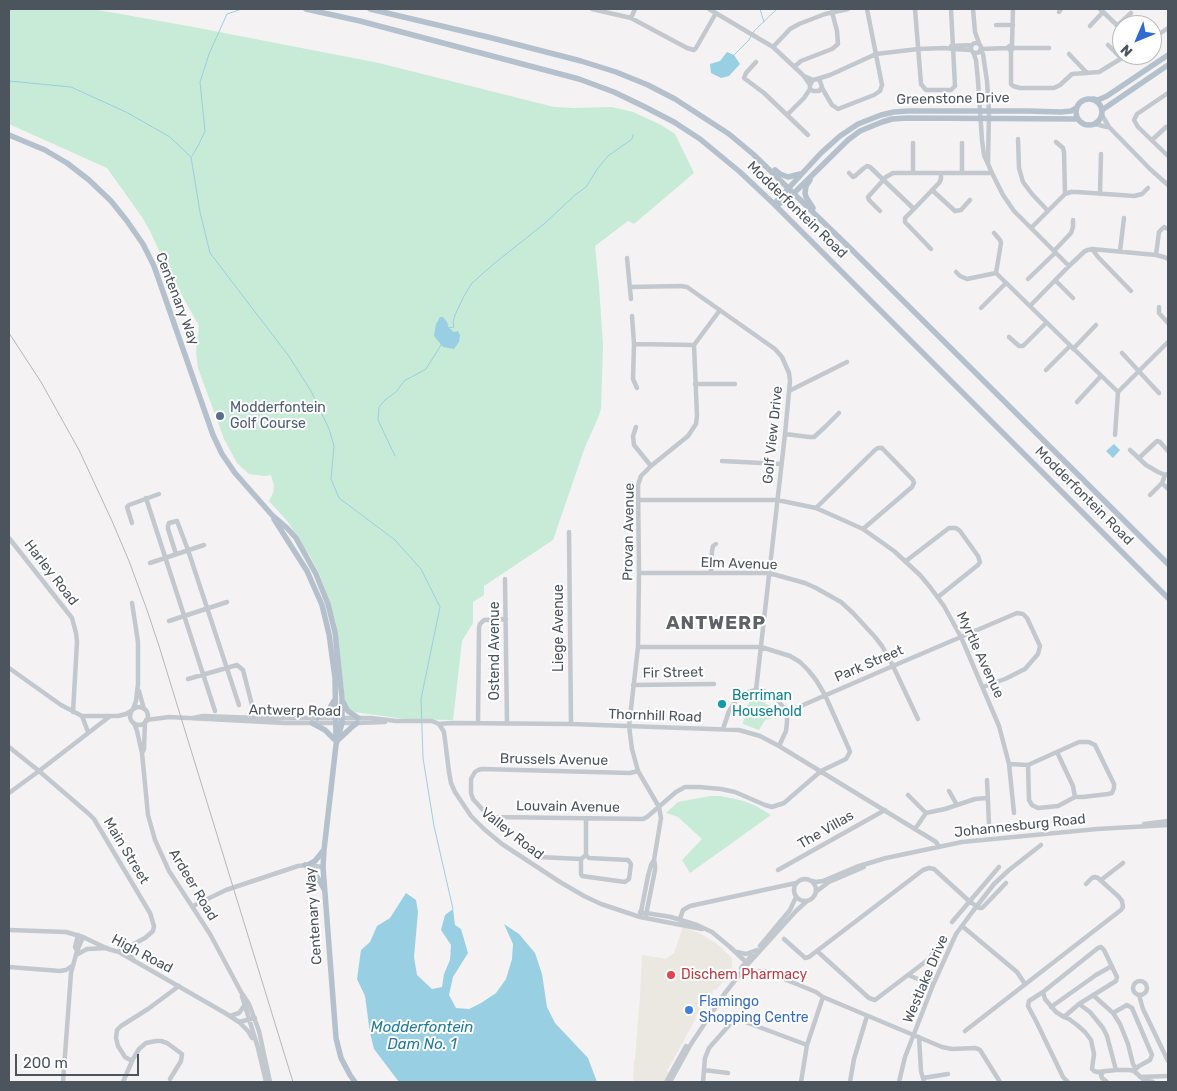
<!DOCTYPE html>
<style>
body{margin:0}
#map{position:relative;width:1177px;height:1091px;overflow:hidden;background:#f4f2f2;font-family:Rubik,sans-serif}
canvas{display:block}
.frame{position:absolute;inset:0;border:10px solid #4c545d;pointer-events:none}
.north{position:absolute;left:1112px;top:15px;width:50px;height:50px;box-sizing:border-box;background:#fff;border:1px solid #b7bbbe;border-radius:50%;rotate:225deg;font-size:14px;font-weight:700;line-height:20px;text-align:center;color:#4c545d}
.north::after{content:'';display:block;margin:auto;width:18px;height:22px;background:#306cd0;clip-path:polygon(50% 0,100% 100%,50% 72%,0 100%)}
.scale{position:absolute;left:15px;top:1054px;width:124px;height:22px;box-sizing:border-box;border:2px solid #4c545d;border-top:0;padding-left:6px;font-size:15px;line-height:18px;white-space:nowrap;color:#4c545d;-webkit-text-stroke:4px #fff;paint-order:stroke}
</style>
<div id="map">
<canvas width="1177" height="1091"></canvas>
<div class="frame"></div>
<div class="north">N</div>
<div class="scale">200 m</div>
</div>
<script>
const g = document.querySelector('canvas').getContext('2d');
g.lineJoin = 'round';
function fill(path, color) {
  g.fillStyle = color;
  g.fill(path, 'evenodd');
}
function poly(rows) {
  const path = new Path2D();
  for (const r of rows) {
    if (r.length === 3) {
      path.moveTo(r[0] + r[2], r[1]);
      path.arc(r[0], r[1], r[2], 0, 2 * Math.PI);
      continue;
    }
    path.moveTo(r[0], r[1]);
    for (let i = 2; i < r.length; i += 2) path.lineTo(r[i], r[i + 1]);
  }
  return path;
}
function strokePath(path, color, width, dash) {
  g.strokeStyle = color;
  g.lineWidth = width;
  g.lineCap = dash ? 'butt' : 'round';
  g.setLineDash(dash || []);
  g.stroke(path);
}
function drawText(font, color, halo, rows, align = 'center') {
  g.font = font + ' Rubik,sans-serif';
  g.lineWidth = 4;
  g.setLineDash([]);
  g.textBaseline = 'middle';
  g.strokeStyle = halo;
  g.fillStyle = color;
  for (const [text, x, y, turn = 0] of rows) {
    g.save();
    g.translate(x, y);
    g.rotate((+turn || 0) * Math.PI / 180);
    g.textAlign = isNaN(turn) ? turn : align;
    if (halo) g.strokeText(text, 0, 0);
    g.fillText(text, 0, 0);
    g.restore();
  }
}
const commercial = poly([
 [683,927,699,933,716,943,732,958,732,971,716,990,714,989,712,992,713,993,702,1006,695,1017,696,1018,667,1071,669,1072,663,1082,633,1082,634,1060,635,1060,640,996,642,955,666,959,674,953]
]);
const green = poly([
 [9,9,92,9,188,26,379,63,554,107,574,108,612,107,633,112,661,125,675,134,694,173,634,224,628,221,595,246,599,286,603,345,601,409,598,418,585,447,553,540,484,586,484,595,473,602,473,623,462,641,453,720,405,719,354,712,349,709,345,702,336,623,328,597,320,575,311,558,288,522,269,501,273,493,274,486,271,475,264,476,249,474,237,463,224,439,198,368,196,352,199,326,167,268,150,231,142,217,107,168,9,124],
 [759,700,772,707,776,712,776,717,765,720,759,730,743,724,745,709,751,701],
 [710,796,721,796,744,801,756,806,771,815,690,873,682,860,702,839,678,817,666,813,678,802]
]);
const water = poly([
 [727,52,734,55,740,64,729,76,721,78,711,73,710,64,720,61],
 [440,317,443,317,447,322,449,328,454,332,458,331,460,335,459,342,454,349,443,347,434,336,436,324],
 [1114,444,1120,450,1113,458,1106,451],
 [406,893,416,900,418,912,414,957,417,975,432,989,442,987,444,974,450,960,451,945,441,930,445,915,453,909,455,925,461,929,468,953,453,977,449,995,456,1008,469,1009,481,1003,496,993,506,979,512,959,513,944,504,924,519,934,535,953,542,974,547,1007,555,1023,588,1058,597,1082,399,1082,374,1049,370,1033,365,996,357,979,361,950,370,942,377,926,390,918]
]);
const stream = poly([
 [760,9,764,22],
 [753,33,755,30,777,9],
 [734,55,749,40,751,36],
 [9,81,71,87,126,112,170,137,191,157,200,212,210,253,288,355,311,391,329,429,334,446,331,479,339,498,395,540,421,569,440,607,421,699,423,758,434,826,453,909],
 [192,156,199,144,205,131,200,82,209,54,227,14,239,10],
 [448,328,454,327,453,322,455,315,464,296,472,283,496,262,544,224,575,195,586,187,598,168,608,156,632,139,633,135],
 [395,456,378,420,379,407,385,400,397,391,404,381,426,369,441,345,441,343]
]);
const minor = poly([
 [592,9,631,18,687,48,694,50,696,48,716,13],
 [709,9,773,47,803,75,810,85],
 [915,9,921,84,926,90,951,90,955,86,951,9],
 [973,9,975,32,979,43],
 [1100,9,1122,30],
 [1059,12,1061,9],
 [631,18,635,9],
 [996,25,1013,25],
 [1090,26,1103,12],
 [1117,26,1131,13],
 [1152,39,1168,28],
 [976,48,5],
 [1012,45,1013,9],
 [1108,45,1121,58],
 [951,46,972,45],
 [773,47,790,29,799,24,825,14,848,9],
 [1013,48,1049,48],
 [981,49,1008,48],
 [980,50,983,54,984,61,987,81,989,112,988,164],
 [1011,51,1008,48,1008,47,1011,45,1013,48,1011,51,1011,84,1013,86,1020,88,1054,88,1060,85,1072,74,1099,72,1127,55],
 [973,52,976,60,978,81,982,140,984,155,992,173,1003,195,1014,211,1069,266],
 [1069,54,1087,73],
 [756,62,746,73,744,78,764,93,808,135],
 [794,67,801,61,832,49,838,44,837,31,832,12],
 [804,76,813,80,817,79,820,81,822,87,819,91,813,91,810,89,810,85,813,80],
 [817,79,830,75,876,54,918,49,945,48,953,49,971,50],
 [822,88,832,105,838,109,874,95,880,91,882,85,867,9],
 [1168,93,1137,114,1134,120,1138,127,1168,156],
 [787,115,804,98,810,89],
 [1102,115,1109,127,1150,169,1168,185],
 [1095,124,1107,127],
 [1018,139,1019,168,1023,182,1032,194,1048,211],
 [1152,140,1166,127],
 [1056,142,1063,148,1064,152,1065,194],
 [849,173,853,177,855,176,864,168,867,166,870,167,914,209,939,183,941,179,941,173],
 [913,173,913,143],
 [962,173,962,143],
 [932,190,955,211,961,210,970,200],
 [1100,194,1101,154],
 [914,209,905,218,905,222,931,249],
 [880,211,869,200,868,197,886,177,893,173,992,173],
 [1031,228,1065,194,1071,192,1077,192,1134,196,1142,194,1148,188],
 [994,233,1000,240,1001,243,996,273],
 [1092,249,1098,257,1131,291],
 [1054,251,1071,233,1073,227,1073,220],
 [1120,251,1124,218],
 [1156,255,1159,232,1164,227,1168,229],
 [627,258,631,299],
 [956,272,960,276,967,279,996,273],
 [996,273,1118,392],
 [1028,279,1055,253],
 [1055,280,1073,298],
 [630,287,681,286,687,287,775,349,782,357,789,373,790,381,785,434,756,690],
 [1030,306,1069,266,1085,251,1088,250,1092,249,1156,255,1164,257,1168,259],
 [1159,307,1159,313,1168,323],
 [981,308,1006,283],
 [632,316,634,344,633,379,637,388],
 [1009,337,1019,346,1023,346,1046,323],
 [634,344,694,345],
 [1073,349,1096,325],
 [1122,353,1159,393],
 [1046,370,1070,346],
 [695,384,735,384],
 [789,391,847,362],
 [1118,392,1168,342],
 [1077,402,1101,376],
 [636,427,633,436,634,445,651,466],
 [785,434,809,437,814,437,825,427,839,413],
 [1115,435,1118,392],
 [1130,450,1146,465,1158,472,1165,475],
 [1139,458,1157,441,1160,442,1168,451],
 [722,461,781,464],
 [1162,483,1168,489],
 [1150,495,1162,483,1165,475,1168,474],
 [146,498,215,711],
 [638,500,777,500,816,508,834,516,863,529,894,551,920,575,930,587,944,606,961,637,999,726,1009,764,1014,813],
 [816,508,875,450,878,448,882,448,913,480,914,483,912,487,863,529],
 [132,523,127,507,129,505,159,494],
 [569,532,571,724],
 [9,538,72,618,76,633,77,642,73,712],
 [176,554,168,529,168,526,169,523,177,521,188,550,239,705],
 [906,561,949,528,956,528,960,531,978,556,980,562,978,565,938,597],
 [150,563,204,545],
 [639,573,769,573,805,583,816,588,841,602,853,613,875,637,882,646,893,666,918,719],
 [711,573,712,551,713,546,716,544],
 [505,579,507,723],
 [132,603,138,642,138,684,136,701,133,709],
 [169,621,227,602],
 [638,647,761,647,790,656,800,662,808,670,816,680,825,695,849,749,850,752,846,759,821,771,784,803,772,807,765,805,735,792,721,789,699,787,685,787,676,792,647,817,643,819,494,817,490,816,482,809,473,799,471,793,471,779,475,772,478,770,482,769,630,773,638,771],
 [9,668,61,705,82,716,118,716,126,714,131,711],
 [188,679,237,665,243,670,252,705,259,718],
 [633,685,714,684],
 [139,691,144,709],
 [139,716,9],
 [787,712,893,666,1017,613,1023,614,1027,618,1040,646,1038,654,1025,669,1005,679,983,687],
 [82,716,88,732],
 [193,718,203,716,259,718,371,718,396,721,432,721,439,724,451,723,571,724,739,730,760,736,779,746,928,837,936,842,939,847],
 [146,720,169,717,285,723,357,723,385,722],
 [134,723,137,731,142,753,148,815,155,840,169,871,210,934,241,992,249,1004,259,1031,270,1082],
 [478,723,479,628,480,624,484,620,506,619],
 [439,724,444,732,449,772,451,783,455,792,471,816,484,829,502,844,560,882,584,896,601,904,640,917,702,929],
 [723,729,729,711,737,699,749,692,756,690,764,691,771,695,777,699,787,712,787,722,786,731,779,746],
 [9,747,39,771,89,814,94,819,150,913,154,926,153,931,145,938,119,952],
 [1057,752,1073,786,1075,797],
 [142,753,144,749,145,722],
 [1009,764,1028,765,1079,742,1089,742,1095,745,1114,784,1114,788,1112,793,1108,794,1083,797,1075,797,1058,806,1038,808,1032,805,1029,800,1028,765],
 [987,780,989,824],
 [949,791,957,805],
 [9,793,39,771,109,717],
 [908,795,926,813],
 [1144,824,1168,821],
 [915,829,926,813,945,809,975,799,987,798],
 [586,855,589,858,628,860,631,864,629,879,625,882,582,876,581,874,581,859,586,855],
 [586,855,586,818],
 [538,857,581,859],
 [778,870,885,810],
 [805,890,11],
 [1101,880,1123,863],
 [812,881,816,882,823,881,856,867,886,858,962,842,1097,829,1168,825],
 [817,891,829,882,864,867],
 [193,906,226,890,298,866,308,865,323,867],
 [640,912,671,917,697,925,712,932,730,947,747,963],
 [646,915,655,870,655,865,654,860],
 [640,917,648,876,651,865,654,860,661,818,659,807,638,771,632,749,629,726,638,647,639,573,638,485,641,476,651,466,688,436,696,424,697,416,694,345,720,310],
 [680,919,683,910,690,906,796,883],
 [952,922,999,867],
 [962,926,1017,972,1025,984],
 [9,930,66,932,83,937,108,949,119,952,225,1013,239,1022,255,1018],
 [784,939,803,956,805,958,809,957,923,870,929,868,934,869,969,901,979,908,982,908,985,905,1006,883],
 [760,946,790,910,796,897],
 [77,951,75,947,78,935],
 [817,951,869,998,875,1000,929,959,942,940],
 [737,952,746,954,757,950],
 [76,955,87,949,107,948],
 [134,961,131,955,135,945],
 [9,967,60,971,66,970,72,966],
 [741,968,752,955],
 [755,972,765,971,816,992,823,997,942,1047,952,1049,975,1048,978,1049,980,1050,1000,1082],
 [908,975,933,985],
 [1140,988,7],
 [1043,992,1029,1001,1028,1006,1037,1023,1063,1077,1068,1082],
 [1093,995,1113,1013,1120,1024,1128,1044,1133,1064,1136,1069],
 [1139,995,1143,1009,1168,1061],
 [242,996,258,1048,266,1082],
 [1079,1004,1090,1012,1103,1028,1107,1036,1116,1070],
 [1051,1007,1096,975,1112,966],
 [1113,1013,1127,1005,1132,1008,1152,1055,1150,1060,1139,1066,1134,1071],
 [230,1016,239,1013,244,1006],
 [1064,1017,1079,1004,1116,981,1117,977,1104,950,1101,947,1098,948,1043,992,1045,999,1056,1012,1064,1017,1069,1019,1077,1025,1085,1032,1091,1040,1094,1054,1092,1069,1094,1071,1097,1072,1116,1070,1130,1070,1134,1071,1144,1080,1153,1082],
 [239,1022,248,1031,252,1038],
 [965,1031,1121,910,1123,907,1122,901,1118,896,1098,878,1095,877,1092,878,1086,884],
 [919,1037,921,1071,924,1082],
 [132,1061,125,1057,118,1046,116,1038,117,1030,121,1026,148,1009,179,986],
 [704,1070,728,1073],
 [1103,1072,1101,1075,1102,1078,1107,1082],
 [1140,1077,1168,1076],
 [923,1078,948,1074],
 [63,1082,71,973,77,951,83,937],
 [123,1082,133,1059,139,1049,146,1043,156,1041,161,1041,167,1043,182,1054,181,1061,170,1079],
 [666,1082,686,1046],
 [670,1082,691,1044,725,993,748,964,796,911,807,901],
 [703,1082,705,1058,709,1048,732,1022,737,1020,743,1021,807,1045],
 [801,1082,807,1045,823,997],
 [850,1082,854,1059,867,1016],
 [899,1082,905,1057,933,985,956,934,973,911,994,884,1009,870,1041,845]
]);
const major = poly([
 [306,9,360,21,579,79,614,92,643,106,674,122,700,139,740,172,774,204,1168,598],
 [370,9,492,38,581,61,616,72,648,85,675,99,729,134,753,154,852,250,1168,564],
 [1089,112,13],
 [1093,99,1098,100,1107,96,1168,55],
 [1102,110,1168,65],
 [9,135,45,150,67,163,89,180,111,201,127,221,143,244,154,266,213,435,222,454,235,473,272,515,287,528,296,538,316,574,328,604,335,632,342,698,342,723,336,745,324,850,323,867,336,1038,341,1058,350,1075,355,1082],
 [775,170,780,174,788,177,800,174],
 [810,180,806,186,805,193,806,197,813,208],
 [774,204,821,153,840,136,858,124,881,115,894,112,908,111,1028,111,1061,112,1071,111,1076,108],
 [776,206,791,196,848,140,860,131,882,122,892,119,907,118,1078,119],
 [274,519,307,571,322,605,329,634,335,678,336,738],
 [343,702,348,711,358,718],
 [317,718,328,711,334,701],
 [312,723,325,730,336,741],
 [338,740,353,726,357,723],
 [305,865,316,875,324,889],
 [308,865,315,861,323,851]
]);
const rail = poly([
 [9,333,41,382,79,450,112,521,129,561,147,610,159,646,293,1082]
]);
const markers = [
 [220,416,5,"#5c6f8a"],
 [722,704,5,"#0f9aa8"],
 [671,975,5,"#e0444e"],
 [689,1010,5,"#3f7fe0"]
];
const streetNames = [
 ["Greenstone Drive",953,99,-1],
 ["Modderfontein Road",797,210,44],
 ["Centenary Way",177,299,69],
 ["Golf View Drive",773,435,-84],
 ["Modderfontein Road",1084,496,45],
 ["Provan Avenue",629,532,-89],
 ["Elm Avenue",739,564,2],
 ["Harley Road",51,573,52],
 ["Liege Avenue",559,628,-90],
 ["Ostend Avenue",495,651,-90],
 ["Myrtle Avenue",980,655,65],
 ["Park Street",869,664,-23],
 ["Fir Street",673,673,-1],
 ["Antwerp Road",295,711,1],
 ["Thornhill Road",655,716,2],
 ["Brussels Avenue",554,760,1],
 ["Louvain Avenue",568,807,1],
 ["Johannesburg Road",1020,826,-6],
 ["The Villas",826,830,-30],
 ["Valley Road",512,834,38],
 ["Main Street",126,851,59],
 ["Ardeer Road",193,885,59],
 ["Centenary Way",314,916,-94],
 ["High Road",142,954,28],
 ["Westlake Drive",926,979,-67]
];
const serviceNames = [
 ["Modderfontein",230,408],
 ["Golf Course",230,424]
];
const cultureNames = [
 ["Berriman",732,696],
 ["Household",732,712]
];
const healthNames = [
 ["Dischem Pharmacy",681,975]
];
const shopNames = [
 ["Flamingo",699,1002],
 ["Shopping Centre",699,1018]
];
const waterNames = [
 ["Modderfontein",422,1028],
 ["Dam No. 1",422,1045]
];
const districtNames = [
 ["ANTWERP",716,624]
];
fill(commercial, '#eae8e0');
fill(green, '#c7ebd7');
fill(water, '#99cfe3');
strokePath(stream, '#99cfe3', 1);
strokePath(minor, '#c2c8ce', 4.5);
strokePath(major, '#b5c0cd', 5.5);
strokePath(rail, '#b5b7bb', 1);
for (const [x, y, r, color] of markers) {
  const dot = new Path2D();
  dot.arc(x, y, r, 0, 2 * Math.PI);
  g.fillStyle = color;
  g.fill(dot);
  strokePath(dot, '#fff', 2);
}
drawText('14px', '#4c545d', '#fff', streetNames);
drawText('14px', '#4e5e75', '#fff', serviceNames, 'left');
drawText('14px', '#0d838f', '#fff', cultureNames, 'left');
drawText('14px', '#be3a42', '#fff', healthNames, 'left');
drawText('14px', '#366cbe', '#fff', shopNames, 'left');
drawText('italic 15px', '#1e7b9e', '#fff', waterNames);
g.letterSpacing = '1px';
drawText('bold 19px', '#5f6266', '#fff', districtNames);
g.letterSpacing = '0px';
</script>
